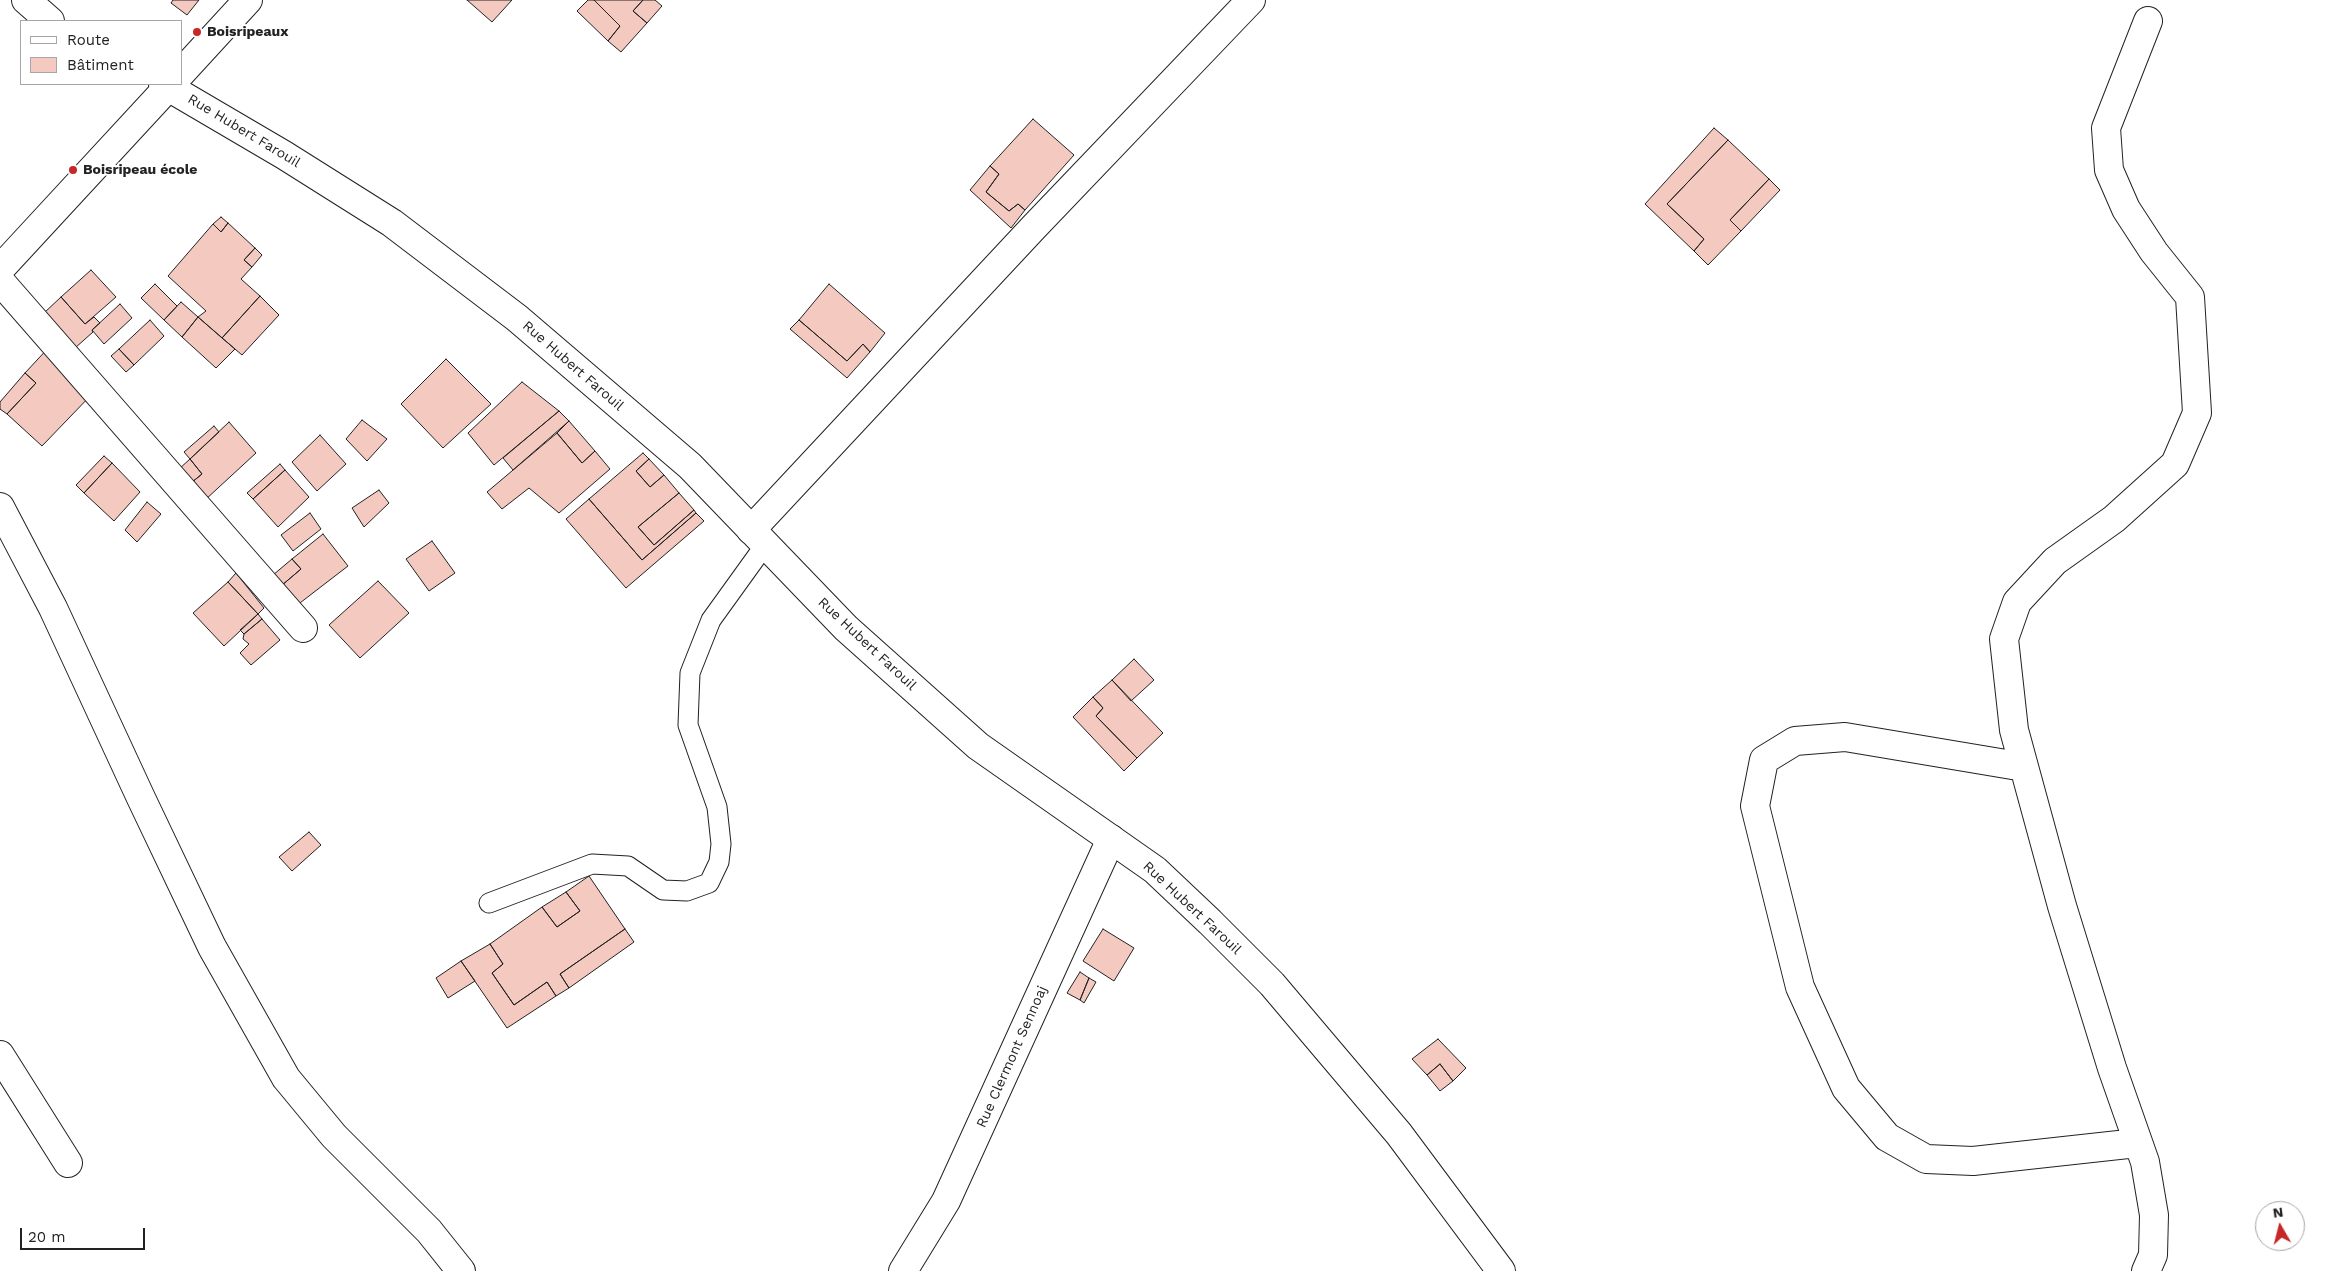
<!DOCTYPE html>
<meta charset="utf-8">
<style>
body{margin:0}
#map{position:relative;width:2325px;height:1271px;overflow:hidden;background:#fff;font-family:"Work Sans",sans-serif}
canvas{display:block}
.legend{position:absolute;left:20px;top:20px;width:162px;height:65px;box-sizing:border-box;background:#fff;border:1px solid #a7a7a7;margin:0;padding:6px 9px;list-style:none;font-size:15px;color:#222}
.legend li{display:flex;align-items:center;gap:10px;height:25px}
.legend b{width:25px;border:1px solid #a7a7a7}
.north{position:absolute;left:2255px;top:1201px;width:50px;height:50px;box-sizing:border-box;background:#fff;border:1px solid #a7a7a7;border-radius:50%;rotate:352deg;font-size:14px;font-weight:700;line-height:20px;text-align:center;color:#222}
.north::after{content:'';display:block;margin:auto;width:18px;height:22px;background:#c62828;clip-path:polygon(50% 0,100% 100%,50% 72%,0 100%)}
.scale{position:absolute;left:20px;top:1228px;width:125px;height:22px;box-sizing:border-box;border:2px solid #222;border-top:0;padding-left:6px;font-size:15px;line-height:18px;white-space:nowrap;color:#222;-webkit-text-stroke:4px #fff;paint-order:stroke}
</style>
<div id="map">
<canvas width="2325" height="1271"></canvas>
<ul class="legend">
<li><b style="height:6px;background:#fff"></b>Route</li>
<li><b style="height:14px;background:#f3c9c0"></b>Bâtiment</li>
</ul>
<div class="north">N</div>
<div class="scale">20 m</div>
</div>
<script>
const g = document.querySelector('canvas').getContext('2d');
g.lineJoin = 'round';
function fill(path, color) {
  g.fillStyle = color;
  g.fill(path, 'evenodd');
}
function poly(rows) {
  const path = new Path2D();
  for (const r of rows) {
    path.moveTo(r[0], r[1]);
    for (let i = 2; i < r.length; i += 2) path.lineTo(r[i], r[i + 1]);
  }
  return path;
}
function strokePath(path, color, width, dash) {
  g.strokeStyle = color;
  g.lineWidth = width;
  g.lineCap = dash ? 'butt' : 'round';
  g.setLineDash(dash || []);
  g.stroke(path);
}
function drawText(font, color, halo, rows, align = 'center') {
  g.font = font + ' "Work Sans",sans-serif';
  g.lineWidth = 4;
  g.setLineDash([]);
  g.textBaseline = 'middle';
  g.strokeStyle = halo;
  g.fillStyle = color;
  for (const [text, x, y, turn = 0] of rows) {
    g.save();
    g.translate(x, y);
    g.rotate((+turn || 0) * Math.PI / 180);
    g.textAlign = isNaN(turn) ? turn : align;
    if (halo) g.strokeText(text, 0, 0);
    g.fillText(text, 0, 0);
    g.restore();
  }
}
const building = poly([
 [173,0,199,0,187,15,171,3,173,0],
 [467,0,512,0,492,22,467,0],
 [588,0,594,0,620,26,608,41,577,11,588,0],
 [594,0,643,0,633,11,647,23,621,52,608,41,620,26,594,0],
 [643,0,655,0,662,6,647,23,633,11,643,0],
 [1033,119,1074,155,1025,210,1018,204,1009,211,986,192,999,174,990,166,1033,119],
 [1714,128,1728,140,1667,204,1704,239,1694,251,1645,204,1714,128],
 [1728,140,1769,179,1730,220,1741,231,1708,265,1694,251,1704,239,1667,204,1728,140],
 [990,166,999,174,986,192,1009,211,1018,204,1025,210,1011,228,970,190,990,166],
 [1769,179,1780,190,1741,231,1730,220,1769,179],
 [221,217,228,223,221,232,213,224,221,217],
 [228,223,255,248,244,260,252,267,241,279,260,296,222,338,198,317,206,311,168,276,213,224,221,232,228,223],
 [255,248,262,255,252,267,244,260,255,248],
 [91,270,116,297,85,324,61,297,91,270],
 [155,284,177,306,164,320,141,298,155,284],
 [829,284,885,333,870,352,863,344,847,361,799,320,829,284],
 [260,296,279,315,242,355,222,338,260,296],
 [61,297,85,324,94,317,100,323,92,330,93,332,75,348,44,313,61,297],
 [181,302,198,317,182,337,164,320,181,302],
 [120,304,132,318,104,344,92,330,120,304],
 [198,317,235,349,216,368,182,337,198,317],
 [150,320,164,336,134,365,119,349,150,320],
 [799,320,847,361,863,344,870,352,847,378,790,329,799,320],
 [51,345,94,392,42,446,7,414,36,383,25,373,51,345],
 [119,349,134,365,126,372,111,356,119,349],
 [446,359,491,404,443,448,401,404,446,359],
 [25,373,36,383,7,414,0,409,0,402,25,373],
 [522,382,559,411,494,465,468,433,522,382],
 [559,411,569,421,513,470,503,458,559,411],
 [362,420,387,439,367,461,346,439,362,420],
 [569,421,595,451,582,463,557,433,569,421],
 [229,422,256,453,205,500,191,483,202,474,190,459,229,422],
 [214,426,219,432,190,459,184,452,214,426],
 [557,433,582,463,595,451,610,469,559,513,529,488,502,509,487,492,557,433],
 [320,435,346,464,317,491,292,462,320,435],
 [643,453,649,459,636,471,650,487,664,475,679,493,638,527,654,545,694,510,696,513,642,560,589,499,643,453],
 [104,456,112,463,84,493,76,485,104,456],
 [190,459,202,474,191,483,179,469,190,459],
 [649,459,664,475,650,487,636,471,649,459],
 [112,463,140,492,114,521,84,493,112,463],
 [280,464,285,470,253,499,247,493,280,464],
 [285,470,309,497,278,527,253,499,285,470],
 [379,490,389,503,364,527,352,508,379,490],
 [679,493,694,510,654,545,638,527,679,493],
 [589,499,642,560,696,513,704,521,626,588,566,519,589,499],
 [147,502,161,514,137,542,125,530,147,502],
 [310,513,321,529,293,551,281,535,310,513],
 [323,534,348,566,296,606,281,586,301,569,292,559,323,534],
 [432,541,455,573,429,591,406,559,432,541],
 [292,559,301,569,281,586,273,575,292,559],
 [236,573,264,608,258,614,228,582,236,573],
 [378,581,409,613,360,658,329,625,378,581],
 [228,582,258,614,224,646,193,613,228,582],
 [258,614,262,619,244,634,240,630,258,614],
 [262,619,280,640,251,665,240,653,249,644,243,639,244,634,262,619],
 [1134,659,1154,680,1131,701,1112,680,1134,659],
 [1112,680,1163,733,1137,758,1096,716,1103,708,1093,697,1112,680],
 [1093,697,1103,708,1096,716,1137,758,1124,771,1073,717,1093,697],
 [309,832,321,845,292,871,279,857,309,832],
 [589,876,625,929,560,974,569,988,556,996,547,982,514,1005,492,973,503,964,490,944,542,907,557,927,580,911,566,892,589,876],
 [566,892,580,911,557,927,542,907,566,892],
 [625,929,634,942,569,988,560,974,625,929],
 [1103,929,1134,948,1114,981,1083,961,1103,929],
 [490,944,503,964,492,973,514,1005,547,982,556,996,507,1028,461,961,490,944],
 [461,961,475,981,448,998,436,978,461,961],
 [1080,972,1089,978,1080,1000,1067,993,1080,972],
 [1089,978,1096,982,1084,1003,1080,1000,1089,978],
 [1438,1039,1466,1068,1453,1081,1440,1064,1427,1075,1412,1059,1438,1039],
 [1440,1064,1453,1081,1440,1091,1427,1075,1440,1064]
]);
const service = poly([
 [489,903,592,864,628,866,663,890,687,891,709,883,719,862,721,844,717,807,688,725,690,673,711,620,765,545]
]);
const minor = poly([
 [0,281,303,628],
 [0,507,53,608,141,798,212,947,286,1078,334,1136,429,1231,461,1271],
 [751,530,1033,228,1251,0],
 [2024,767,1845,737,1795,741,1764,760,1755,806,1800,987,1846,1088,1887,1137,1926,1159,1973,1161,2137,1143],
 [0,1055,68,1163],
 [903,1271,946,1201,1111,839],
 [2146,1271,2153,1255,2154,1215,2145,1162,2112,1068,2062,906,2014,730,2004,639,2017,602,2055,561,2114,519,2175,464,2197,413,2190,297,2154,252,2126,209,2109,170,2106,128,2148,21]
]);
const tertiary = poly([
 [26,0,50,21],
 [163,84,284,155,392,223,517,318,690,466,846,628,978,746,1155,870,1210,922,1272,984,1399,1134,1501,1271]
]);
const primary = poly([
 [181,73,248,0],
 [0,269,171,84]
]);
const markers = [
 [197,32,5,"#c62828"],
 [73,170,5,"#c62828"]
];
const poiNames = [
 ["Boisripeaux",207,32],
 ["Boisripeau école",83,170]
];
const streetNames = [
 ["Rue Hubert Farouil",244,131,31],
 ["Rue Hubert Farouil",573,366,41],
 ["Rue Hubert Farouil",867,644,43],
 ["Rue Hubert Farouil",1192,908,43],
 ["Rue Clermont Sennoaj",1012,1057,-66]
];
fill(building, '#f3c9c0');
strokePath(building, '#222', 1);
strokePath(service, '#222', 21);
strokePath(minor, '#222', 30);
strokePath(tertiary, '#222', 30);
strokePath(primary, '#222', 30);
strokePath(service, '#fff', 19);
strokePath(minor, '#fff', 28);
strokePath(tertiary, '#fff', 28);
strokePath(primary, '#fff', 28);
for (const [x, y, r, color] of markers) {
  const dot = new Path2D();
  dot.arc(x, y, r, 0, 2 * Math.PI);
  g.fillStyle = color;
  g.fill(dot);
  strokePath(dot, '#fff', 2);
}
drawText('bold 14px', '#222', '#fff', poiNames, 'left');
drawText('14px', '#222', '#fff', streetNames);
</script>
